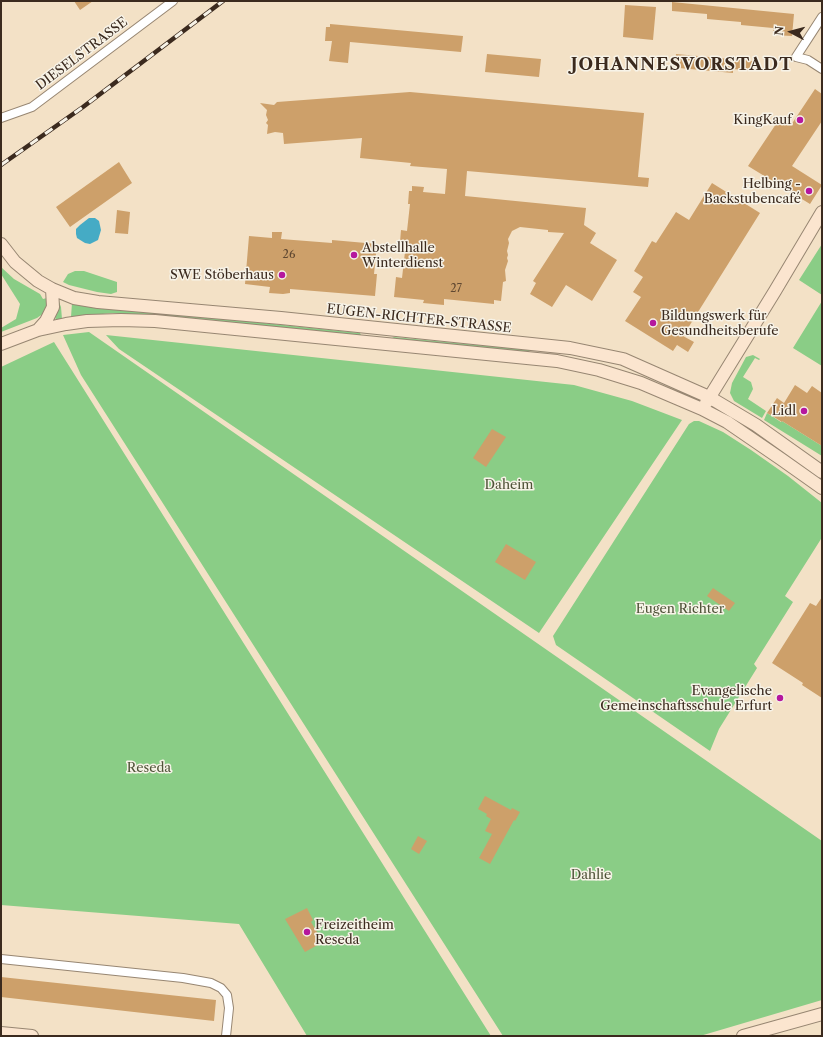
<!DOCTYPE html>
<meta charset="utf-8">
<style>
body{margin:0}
#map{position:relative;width:823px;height:1037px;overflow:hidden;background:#f3e1c6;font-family:"Libre Caslon Text",serif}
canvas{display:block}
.frame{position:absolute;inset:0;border:2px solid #3b2a1e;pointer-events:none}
.north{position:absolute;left:771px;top:12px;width:40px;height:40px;-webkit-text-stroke:3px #f7f3e8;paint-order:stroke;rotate:276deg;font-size:11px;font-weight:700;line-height:16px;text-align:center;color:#3b2a1e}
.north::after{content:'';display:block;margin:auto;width:14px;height:18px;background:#3b2a1e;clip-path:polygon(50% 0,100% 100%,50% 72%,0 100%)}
</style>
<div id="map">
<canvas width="823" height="1037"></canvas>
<div class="frame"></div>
<div class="north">N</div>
</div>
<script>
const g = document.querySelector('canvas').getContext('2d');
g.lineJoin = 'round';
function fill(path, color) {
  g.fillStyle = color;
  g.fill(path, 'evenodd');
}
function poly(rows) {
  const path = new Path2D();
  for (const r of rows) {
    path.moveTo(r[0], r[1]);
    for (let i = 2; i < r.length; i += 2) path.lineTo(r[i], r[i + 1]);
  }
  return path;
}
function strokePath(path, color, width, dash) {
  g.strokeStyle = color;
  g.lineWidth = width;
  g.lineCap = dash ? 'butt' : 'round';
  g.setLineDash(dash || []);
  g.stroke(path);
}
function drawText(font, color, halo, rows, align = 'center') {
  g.font = font + ' "Libre Caslon Text",serif';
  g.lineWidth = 3;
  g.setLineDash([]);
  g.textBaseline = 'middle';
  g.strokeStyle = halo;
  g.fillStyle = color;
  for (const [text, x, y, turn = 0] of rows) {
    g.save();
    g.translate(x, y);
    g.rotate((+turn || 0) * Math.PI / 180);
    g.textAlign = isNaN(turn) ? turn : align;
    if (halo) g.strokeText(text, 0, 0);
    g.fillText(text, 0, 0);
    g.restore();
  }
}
const green = poly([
 [822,244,822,295,799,280],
 [1,267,14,279,40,294,43,299,47,298,47,303,44,313,37,318,1,332,1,328,16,319,20,304,1,274],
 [75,271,84,271,117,282,117,292,111,294,97,292,69,285,63,282,68,274],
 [822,301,822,366,793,348],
 [59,302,61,307,62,319,56,320,55,317,58,309],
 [72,303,360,333,361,335,359,336,113,313,71,317],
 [89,332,822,841,822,1000,700,1036,503,1036,81,375,63,335],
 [106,335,574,385,632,401,682,420,539,633,119,349],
 [394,337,530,350,529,352,394,339,392,338],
 [54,342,491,1036,307,1036,239,924,1,905,1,367],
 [753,355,760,359,759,360,755,358,743,377,751,382,753,389,748,399,766,411,762,418,734,401,730,393,732,383,746,357],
 [767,413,781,422,782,421,822,446,822,456,764,420],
 [737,419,822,477,822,483,735,422],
 [694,421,699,421,723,432,751,450,788,476,822,503,822,540,821,539,785,596,793,602,754,664,757,668,719,729,710,751,556,645,553,636,689,424]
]);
const water = poly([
 [89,218,95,218,99,221,101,230,98,240,90,244,85,243,77,238,76,234,76,229,80,225]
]);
const building = poly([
 [74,1,93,1,80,10],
 [672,2,794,14,792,36,773,35,773,28,741,25,741,22,707,19,707,14,672,11],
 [625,5,656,7,653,40,623,37],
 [330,24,463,36,461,52,350,42,348,63,329,61,332,41,325,41,326,27,330,27],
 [487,54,541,59,539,77,485,72],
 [676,54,753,61,752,71,733,69,733,73,679,68,679,66,675,66],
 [815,89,822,94,822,121,792,166,822,185,810,204,748,166,780,118,791,125],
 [410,92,644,113,638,177,649,178,648,187,467,171,465,196,586,208,584,225,596,233,590,243,617,260,592,301,566,285,552,307,530,294,536,283,533,281,564,233,548,232,548,230,520,227,512,231,508,239,509,243,507,251,508,255,507,258,508,261,505,270,506,281,503,282,501,301,494,300,494,304,444,299,444,305,423,303,424,300,394,297,396,277,402,278,406,243,400,242,401,230,407,231,410,204,408,204,409,191,412,191,412,186,424,187,423,192,445,194,447,169,410,166,411,163,360,158,362,138,284,144,283,133,275,132,267,134,268,125,266,123,268,120,266,115,267,110,260,103,274,105,277,102],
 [119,162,132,183,70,227,56,207],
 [712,183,760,213,683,336,694,342,688,352,677,345,673,351,625,321,641,297,633,292,643,277,634,271,652,241,656,243,676,212,689,220],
 [117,210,130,212,128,234,115,233],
 [272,232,282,232,281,239,332,243,332,240,377,244,374,274,377,274,375,296,290,289,290,293,283,294,269,293,270,287,245,284,249,236,272,238],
 [795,385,807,393,812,386,822,393,822,446,782,421,782,422,767,413,777,398,784,403],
 [492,429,506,437,486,467,473,458],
 [506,544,536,562,525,580,495,562],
 [713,588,735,603,729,611,707,596],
 [822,597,822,698,802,685,803,683,772,663,810,603,816,606],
 [485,796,511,810,512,808,520,812,515,821,514,820,490,864,479,858,492,834,485,831,491,819,486,816,487,814,478,809],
 [418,836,427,841,419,854,411,849],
 [307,908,313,920,311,922,323,942,305,952,285,919],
 [1,977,216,1000,214,1021,1,997]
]);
const street = poly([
 [822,17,796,57,808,60,822,69],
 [1,118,32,107,173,1],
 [1,959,183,978,211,983,221,988,227,995,229,1008,226,1036]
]);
const secondary = poly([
 [1,244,15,262,38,281,52,289,74,298,98,302,281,318,570,348,623,359,709,397,756,425,822,472],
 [38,330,46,321,53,307,52,289],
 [1,344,38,330,66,324,87,321,121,320,155,321,557,361,599,370,641,383,702,409,727,422,781,459,822,488],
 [706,403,775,291,822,212],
 [1,1033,32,1036],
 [743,1036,822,1014]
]);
const rail = poly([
 [1,165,83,107,223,1]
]);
const markers = [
 [800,120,4,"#b5179e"],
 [809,191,4,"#b5179e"],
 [354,255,4,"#b5179e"],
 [282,275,4,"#b5179e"],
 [653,323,4,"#b5179e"],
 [804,411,4,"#b5179e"],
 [780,698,4,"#b5179e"],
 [307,932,4,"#b5179e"]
];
const numberNames = [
 ["26",289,255],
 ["27",456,289]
];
const streetNames = [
 ["DIESELSTRASSE",82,54,-37],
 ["EUGEN-RICHTER-STRASSE",419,319,6]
];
const poiNames = [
 ["KingKauf",792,120],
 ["Helbing -",801,184],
 ["Backstubencafé",801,199],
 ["Abstellhalle",362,248,"left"],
 ["Winterdienst",362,263,"left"],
 ["SWE Stöberhaus",274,275],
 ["Bildungswerk für",661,316,"left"],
 ["Gesundheitsberufe",661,331,"left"],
 ["Lidl",796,411],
 ["Evangelische",772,691],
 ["Gemeinschaftsschule Erfurt",772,706],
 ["Freizeitheim",315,925,"left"],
 ["Reseda",315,940,"left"]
];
const parkNames = [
 ["Daheim",509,485],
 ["Eugen Richter",680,609],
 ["Reseda",149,768],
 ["Dahlie",591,875]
];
const districtNames = [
 ["JOHANNESVORSTADT",682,65]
];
fill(green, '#8acd86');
fill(water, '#45abc5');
fill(building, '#cda06a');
strokePath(street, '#978672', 10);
strokePath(secondary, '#978672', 14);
strokePath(street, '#fff', 8);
strokePath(secondary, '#fbe5cf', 12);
strokePath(rail, '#3b2a1e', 4.5);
strokePath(rail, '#f7f3e8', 3, [9]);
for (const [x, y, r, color] of markers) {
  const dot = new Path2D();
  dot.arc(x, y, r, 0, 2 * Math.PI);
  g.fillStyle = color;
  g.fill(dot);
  strokePath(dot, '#f7f3e8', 1.5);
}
drawText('11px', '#604831', null, numberNames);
drawText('13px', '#3b2a1e', '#f7f3e8', streetNames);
drawText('13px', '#3b2a1e', '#f7f3e8', poiNames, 'right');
drawText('13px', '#4f5338', '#f7f3e8', parkNames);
g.letterSpacing = '1px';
drawText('bold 17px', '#3b2a1e', '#f7f3e8', districtNames);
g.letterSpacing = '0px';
</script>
